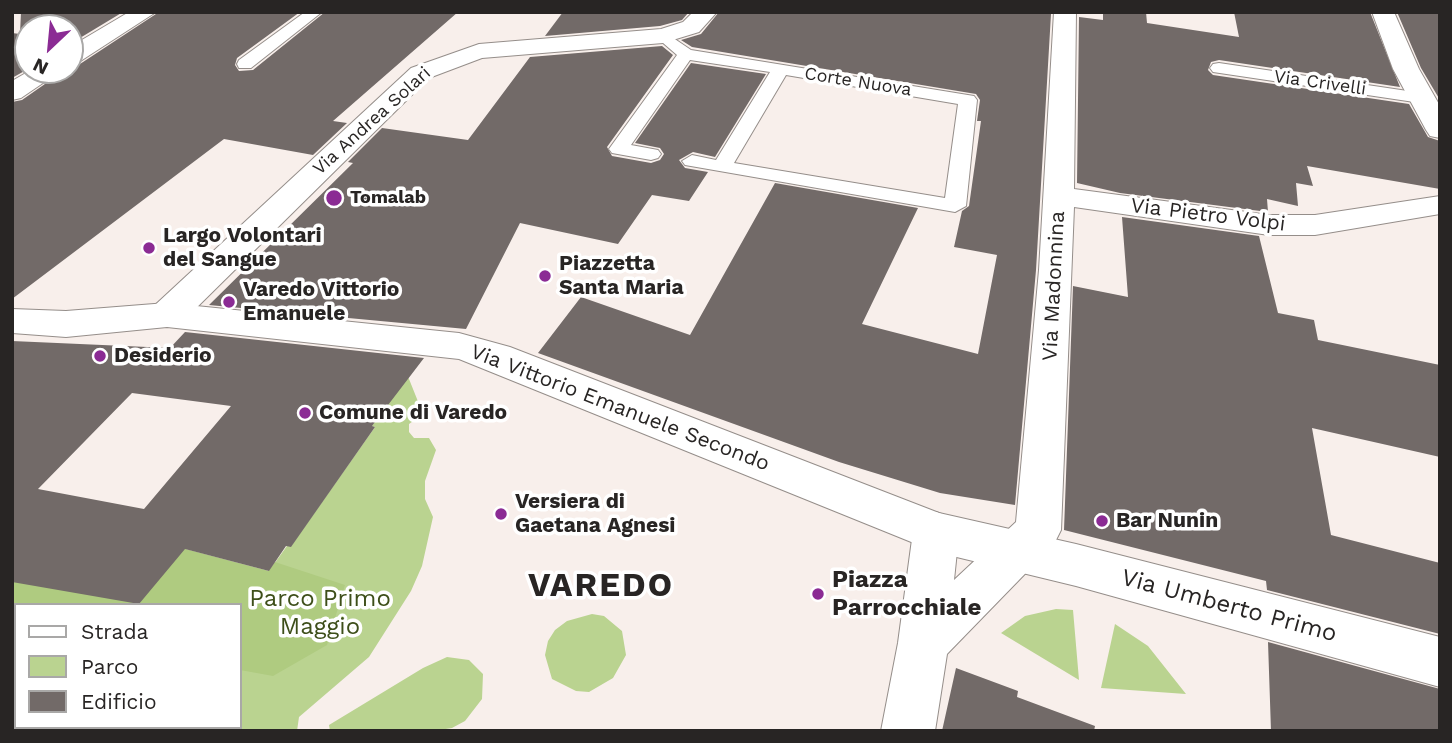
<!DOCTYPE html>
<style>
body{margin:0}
#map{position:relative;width:1452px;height:743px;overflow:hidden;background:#f8efeb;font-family:"Work Sans",sans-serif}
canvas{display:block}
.frame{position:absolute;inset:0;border:14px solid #282524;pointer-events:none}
.legend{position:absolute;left:14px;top:603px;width:228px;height:126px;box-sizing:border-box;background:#fff;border:2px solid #a9a8a7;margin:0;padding:9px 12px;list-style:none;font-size:21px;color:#282524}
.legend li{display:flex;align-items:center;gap:14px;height:35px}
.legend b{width:35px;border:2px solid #a9a8a7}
.north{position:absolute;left:14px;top:14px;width:70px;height:70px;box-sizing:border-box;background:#fff;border:2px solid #a9a8a7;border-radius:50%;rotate:206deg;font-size:19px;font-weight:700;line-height:28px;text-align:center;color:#282524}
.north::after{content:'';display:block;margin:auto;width:24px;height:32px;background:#8b2b94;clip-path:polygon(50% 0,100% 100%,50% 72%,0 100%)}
</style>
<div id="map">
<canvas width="1452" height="743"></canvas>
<div class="frame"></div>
<ul class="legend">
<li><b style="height:9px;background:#fff"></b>Strada</li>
<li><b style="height:19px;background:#bad390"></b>Parco</li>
<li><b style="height:19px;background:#726a68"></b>Edificio</li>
</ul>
<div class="north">N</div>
</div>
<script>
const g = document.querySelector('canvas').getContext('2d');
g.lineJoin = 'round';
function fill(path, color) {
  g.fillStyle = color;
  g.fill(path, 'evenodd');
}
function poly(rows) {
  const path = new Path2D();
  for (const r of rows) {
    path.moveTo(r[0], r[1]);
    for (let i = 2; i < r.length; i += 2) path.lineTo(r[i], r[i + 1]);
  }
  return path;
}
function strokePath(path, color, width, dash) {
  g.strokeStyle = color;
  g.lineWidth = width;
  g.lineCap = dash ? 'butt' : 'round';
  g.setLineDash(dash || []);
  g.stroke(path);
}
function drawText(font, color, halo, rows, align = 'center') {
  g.font = font + ' "Work Sans",sans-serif';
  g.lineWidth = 7;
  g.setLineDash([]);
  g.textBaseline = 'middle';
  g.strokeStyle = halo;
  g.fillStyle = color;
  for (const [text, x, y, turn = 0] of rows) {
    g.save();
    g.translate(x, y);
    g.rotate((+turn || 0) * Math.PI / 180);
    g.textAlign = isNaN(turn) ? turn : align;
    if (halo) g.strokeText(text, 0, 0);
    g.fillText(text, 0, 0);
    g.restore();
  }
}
const green = poly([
 [407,374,423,414,409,424,409,432,414,438,429,438,436,450,425,481,425,499,433,517,422,566,411,591,369,657,299,717,297,731,12,731,12,582,185,549,269,571,287,546,291,546,375,427,372,426],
 [16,605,240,605,240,727,16,727],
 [1056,609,1073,610,1079,680,1001,633,1025,616],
 [592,614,604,616,622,631,626,655,613,678,589,692,576,691,552,679,545,655,548,641,555,630,567,621],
 [1115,624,1148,646,1186,694,1101,688],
 [447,657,469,660,483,674,482,699,465,721,452,728,433,731,330,731,329,725,423,668]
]);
const forest = poly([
 [185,549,268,571,275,562,345,585,327,645,273,676,240,670,240,605,16,605,16,727,146,727,144,731,12,731,12,582]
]);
const building = poly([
 [21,12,123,12,70,44,70,28,28,28,28,69,12,78,12,33,20,34],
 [159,12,300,12,237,58,235,65,239,71,253,70,325,12,458,12,333,121,347,123,313,155,224,139,12,299,12,102,22,100,65,70,70,70,70,66,80,64],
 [563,12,689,12,682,20,660,26,545,36],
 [719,12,1051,14,1036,270,1015,505,940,493,839,462,538,353,581,297,690,335,775,183,918,208,862,324,978,354,997,255,954,247,962,211,969,206,981,121,977,121,980,100,976,94,692,47,681,40,701,34],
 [1103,12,1146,12,1147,23,1239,37,1234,12,1370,12,1400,87,1219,60,1211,62,1208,70,1213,75,1409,104,1428,137,1440,141,1440,189,1307,166,1313,186,1296,183,1298,206,1267,199,1268,212,1120,193,1077,183,1079,17,1103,20],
 [1397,12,1440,12,1440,100,1421,68],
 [662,46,673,55,607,147,612,156,651,163,660,160,664,154,660,148,635,143,691,63,766,74,715,157,693,152,679,160,685,168,708,172,689,201,652,195,618,244,520,223,466,329,209,305,353,163,348,162,382,128,468,140,530,57],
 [1122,217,1259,236,1278,313,1314,320,1318,340,1440,365,1440,457,1312,428,1331,535,1440,563,1440,634,1267,590,1266,581,1064,530,1073,286,1128,297],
 [185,332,424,358,372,426,375,427,291,547,286,546,269,571,185,549,139,604,12,582,12,341,170,348],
 [132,393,231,406,144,509,38,489],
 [1268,642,1440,689,1440,731,1271,731],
 [956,668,1018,691,1017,697,1095,726,1094,731,942,731]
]);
const service = poly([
 [305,12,322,12,251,68,239,68,237,64,239,60,305,12],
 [663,31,691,50,974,96,977,100,966,206,955,212,685,165,682,161,692,155,716,160,770,72,690,60,631,145,658,150,661,154,658,158,651,160,612,153,609,149,677,55,655,36,663,31],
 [786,75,958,104,945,198,734,163,786,75],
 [1219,63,1421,93,1430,98,1421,103,1213,72,1210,68,1213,64,1219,63]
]);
const minor = poly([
 [129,12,156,12,79,62,70,64,70,47,129,12],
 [693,12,717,12,699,32,663,43,482,58,429,78,180,324,167,327,154,324,149,315,154,306,411,68,479,44,661,29,683,22,693,12],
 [1054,12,1076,12,1074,189,1269,215,1315,215,1440,196,1440,214,1315,235,1269,235,1074,207,1061,530,1054,544,947,654,935,731,881,731,898,643,913,532,920,518,936,512,952,518,959,532,954,580,1016,522,1039,270,1054,12],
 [1372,12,1394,12,1419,69,1440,106,1440,138,1430,136,1426,130,1393,69,1372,12],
 [31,70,62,70,21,98,12,100,12,81,31,70]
]);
const tertiary = poly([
 [167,303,459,333,510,347,939,513,1076,544,1440,637,1440,687,1076,586,936,552,459,359,167,327,66,337,12,333,12,309,66,311,167,303]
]);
const markers = [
 [334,198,9,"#8b2b94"],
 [149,248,7,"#8b2b94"],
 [545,276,7,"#8b2b94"],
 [229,302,7,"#8b2b94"],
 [100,356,7,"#8b2b94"],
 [305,413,7,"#8b2b94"],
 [501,514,7,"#8b2b94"],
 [1102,521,7,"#8b2b94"],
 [818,594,7,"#8b2b94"]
];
const farStreetnames = [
 ["Corte Nuova",858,82,9],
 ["Via Crivelli",1320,83,8],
 ["Via Andrea Solari",372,121,-42]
];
const farPoinames = [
 ["Tomalab",350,198]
];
const streetNames = [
 ["Via Pietro Volpi",1208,215,7],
 ["Via Madonnina",1054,286,-87],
 ["Via Vittorio Emanuele Secondo",620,408,21]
];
const poiNames = [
 ["Largo Volontari",163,236],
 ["del Sangue",163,260],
 ["Piazzetta",559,264],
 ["Santa Maria",559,288],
 ["Varedo Vittorio",243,290],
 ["Emanuele",243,314],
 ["Desiderio",114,356],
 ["Comune di Varedo",319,413],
 ["Versiera di",515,502],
 ["Gaetana Agnesi",515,526],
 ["Bar Nunin",1116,521]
];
const nearPoinames = [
 ["Piazza",832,580],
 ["Parrocchiale",832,608]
];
const nearParknames = [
 ["Parco Primo",320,599],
 ["Maggio",320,627]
];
const nearStreetnames = [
 ["Via Umberto Primo",1229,606,15]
];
const nearDistrictnames = [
 ["VAREDO",601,586]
];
fill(green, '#bad390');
fill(forest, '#afcb80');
fill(building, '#726a68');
strokePath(service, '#958e8a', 2);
strokePath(minor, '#958e8a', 2);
strokePath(tertiary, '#958e8a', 2);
fill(service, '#fff');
fill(minor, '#fff');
fill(tertiary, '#fff');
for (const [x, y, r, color] of markers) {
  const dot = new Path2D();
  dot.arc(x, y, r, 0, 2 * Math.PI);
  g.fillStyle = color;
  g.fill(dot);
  strokePath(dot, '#fff', 2.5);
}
drawText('18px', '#282524', '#fff', farStreetnames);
drawText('bold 18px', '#282524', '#fff', farPoinames, 'left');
drawText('21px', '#282524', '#fff', streetNames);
drawText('bold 21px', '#282524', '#fff', poiNames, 'left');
drawText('bold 24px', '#282524', '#fff', nearPoinames, 'left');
drawText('24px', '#3e4f1a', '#fff', nearParknames);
drawText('24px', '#282524', '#fff', nearStreetnames);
g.letterSpacing = '2px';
drawText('bold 33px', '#282524', '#fff', nearDistrictnames);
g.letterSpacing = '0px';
</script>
